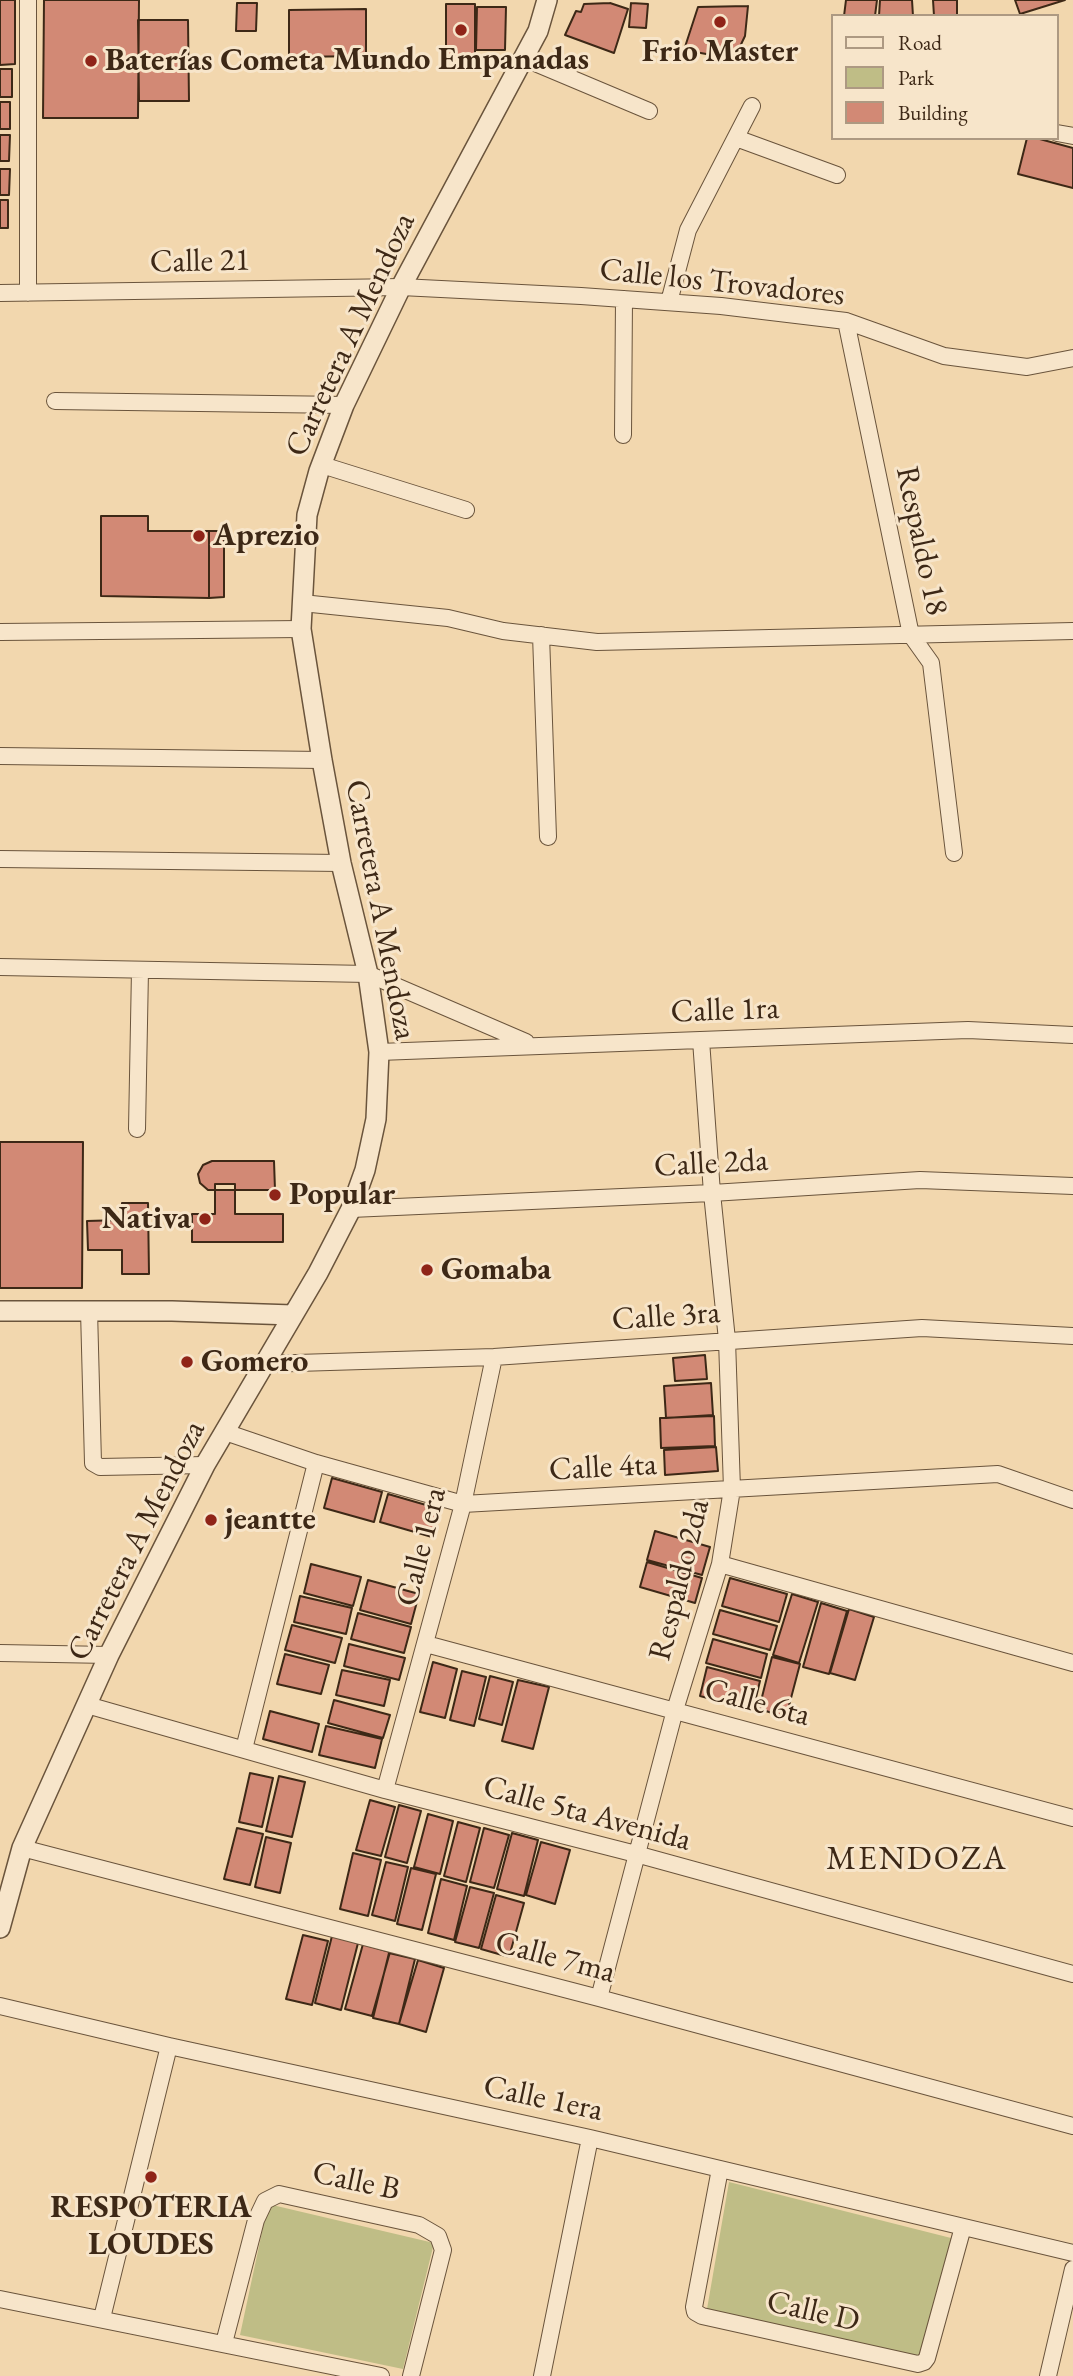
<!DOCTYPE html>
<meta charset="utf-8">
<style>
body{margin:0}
#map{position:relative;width:1073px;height:2376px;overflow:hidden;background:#f2d7ae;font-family:"EB Garamond",serif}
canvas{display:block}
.legend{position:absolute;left:831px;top:14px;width:228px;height:126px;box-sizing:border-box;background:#f7e5ca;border:2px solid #ad9982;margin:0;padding:9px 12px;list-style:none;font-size:21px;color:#3d2816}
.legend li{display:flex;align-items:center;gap:14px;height:35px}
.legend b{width:35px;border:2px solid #ad9982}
</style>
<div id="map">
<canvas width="1073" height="2376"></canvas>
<ul class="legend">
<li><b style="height:9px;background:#f7e5ca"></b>Road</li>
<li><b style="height:19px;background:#bfbd86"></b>Park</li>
<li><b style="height:19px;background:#d28975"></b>Building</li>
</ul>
</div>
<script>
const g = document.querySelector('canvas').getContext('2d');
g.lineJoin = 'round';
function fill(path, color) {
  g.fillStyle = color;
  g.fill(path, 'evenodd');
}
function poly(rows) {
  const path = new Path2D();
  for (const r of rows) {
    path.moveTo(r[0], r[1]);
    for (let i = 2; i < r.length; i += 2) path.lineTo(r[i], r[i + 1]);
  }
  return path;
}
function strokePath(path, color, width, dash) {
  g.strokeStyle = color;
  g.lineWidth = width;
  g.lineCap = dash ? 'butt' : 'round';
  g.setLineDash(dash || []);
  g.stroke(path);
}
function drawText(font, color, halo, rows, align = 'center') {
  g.font = font + ' "EB Garamond",serif';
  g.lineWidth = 6;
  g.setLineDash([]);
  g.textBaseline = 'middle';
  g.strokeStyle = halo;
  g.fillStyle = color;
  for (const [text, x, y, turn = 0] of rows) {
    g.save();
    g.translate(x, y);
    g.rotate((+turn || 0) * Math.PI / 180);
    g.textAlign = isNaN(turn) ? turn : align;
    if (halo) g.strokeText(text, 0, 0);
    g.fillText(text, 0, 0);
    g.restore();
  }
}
const green = poly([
 [729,2182,955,2239,921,2358,707,2309],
 [268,2204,434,2243,403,2369,240,2335]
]);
const building = poly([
 [0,0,15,0,15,64,0,65,0,0],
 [44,0,139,0,138,118,43,118,44,0],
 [846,0,877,0,875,16,844,16,846,0],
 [880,0,912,0,913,16,879,16,880,0],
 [933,0,957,0,957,16,934,16,933,0],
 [1015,0,1065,0,1020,14,1015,0],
 [237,3,257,3,256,31,236,31,237,3],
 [610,3,628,9,614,53,565,35,576,11,581,12,584,4,610,3],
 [631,3,648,4,646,28,629,27,631,3],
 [446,4,475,4,475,56,446,56,446,4],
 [748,6,745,36,734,59,684,50,698,7,748,6],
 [477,7,506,7,505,50,476,50,477,7],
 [366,9,366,56,289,57,289,10,366,9],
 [138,20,188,20,189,101,139,101,138,20],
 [0,69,12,69,12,97,0,97,0,69],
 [0,102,10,102,10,129,0,129,0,102],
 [0,135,10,135,9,161,0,161,0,135],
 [1027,138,1036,138,1073,148,1073,188,1018,174,1027,138],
 [0,169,10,169,9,195,0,195,0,169],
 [0,200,8,200,8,228,0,228,0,200],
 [101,516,148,516,148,531,209,531,209,598,101,596,101,516],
 [209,531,224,531,224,597,209,598,209,531],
 [0,1142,83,1142,82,1288,0,1288,0,1142],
 [212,1161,274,1161,275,1190,208,1190,200,1183,198,1174,203,1165,212,1161],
 [215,1184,235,1184,235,1214,283,1214,283,1242,192,1242,192,1214,215,1214,215,1184],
 [122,1203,148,1203,149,1274,122,1274,122,1250,88,1250,87,1221,122,1220,122,1203],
 [705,1355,707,1379,675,1381,673,1358,705,1355],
 [711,1383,713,1415,666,1418,664,1386,711,1383],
 [714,1416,715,1446,661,1448,660,1418,714,1416],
 [716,1447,718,1471,665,1475,664,1450,716,1447],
 [332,1478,382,1492,374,1522,324,1508,332,1478],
 [388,1494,440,1509,432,1537,380,1522,388,1494],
 [655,1531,710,1547,702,1575,647,1560,655,1531],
 [647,1562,702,1578,695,1603,640,1587,647,1562],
 [311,1564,361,1577,353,1606,304,1593,311,1564],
 [730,1578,787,1594,779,1622,722,1606,730,1578],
 [368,1580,419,1594,411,1624,360,1610,368,1580],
 [792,1594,818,1602,799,1663,773,1655,792,1594],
 [300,1596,352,1608,346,1634,294,1622,300,1596],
 [821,1603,847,1611,829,1674,803,1667,821,1603],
 [849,1609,874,1617,855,1680,830,1673,849,1609],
 [720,1610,777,1626,770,1650,713,1634,720,1610],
 [358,1613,411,1627,404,1653,351,1639,358,1613],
 [292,1625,342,1638,335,1663,285,1650,292,1625],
 [713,1639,767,1654,761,1678,706,1663,713,1639],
 [349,1644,405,1658,399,1680,344,1666,349,1644],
 [285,1654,329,1665,321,1694,277,1684,285,1654],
 [772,1657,800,1664,786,1717,759,1709,772,1657],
 [433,1662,457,1669,445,1718,420,1712,433,1662],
 [707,1667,760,1681,753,1710,700,1696,707,1667],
 [342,1670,390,1680,384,1706,336,1695,342,1670],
 [462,1671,486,1677,474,1726,450,1720,462,1671],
 [490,1676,513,1682,502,1725,479,1719,490,1676],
 [518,1680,549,1687,533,1749,502,1741,518,1680],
 [334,1700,390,1715,383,1738,328,1723,334,1700],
 [270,1711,319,1724,312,1752,263,1739,270,1711],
 [326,1726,382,1739,375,1768,319,1755,326,1726],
 [250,1773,273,1778,262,1827,239,1822,250,1773],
 [279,1776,305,1782,292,1837,266,1831,279,1776],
 [370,1800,395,1807,381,1856,356,1850,370,1800],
 [399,1805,421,1811,407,1863,385,1857,399,1805],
 [428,1814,453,1821,440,1874,414,1867,428,1814],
 [458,1822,480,1828,466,1882,444,1876,458,1822],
 [237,1828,263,1834,250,1885,224,1879,237,1828],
 [484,1828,509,1835,494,1888,470,1882,484,1828],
 [512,1833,538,1840,524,1896,497,1889,512,1833],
 [266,1837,291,1843,280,1893,255,1887,266,1837],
 [541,1842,570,1850,555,1904,526,1895,541,1842],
 [353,1853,381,1860,368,1916,340,1909,353,1853],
 [386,1862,408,1867,395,1921,372,1915,386,1862],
 [411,1868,436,1874,422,1930,397,1924,411,1868],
 [441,1879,467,1886,454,1940,428,1933,441,1879],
 [470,1887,494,1893,479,1948,455,1942,470,1887],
 [496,1895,524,1903,509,1957,481,1949,496,1895],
 [303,1935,328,1941,312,2005,286,1999,303,1935],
 [332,1936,358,1943,341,2010,315,2003,332,1936],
 [363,1944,390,1952,372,2016,345,2009,363,1944],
 [389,1953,415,1959,399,2024,373,2018,389,1953],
 [418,1960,444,1968,426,2032,399,2024,418,1960]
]);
const minor = poly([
 [523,58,649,111],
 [1057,133,1073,136],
 [736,138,837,175],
 [0,293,401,287,581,296,721,306,846,321,944,356,1027,367,1073,358],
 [28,293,28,0],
 [669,302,688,230,752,106],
 [846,321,911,635,931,663,954,853],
 [55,401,344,405],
 [623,435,624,299],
 [322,465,466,510],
 [302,603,448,618,503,631,597,642,1073,631],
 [0,632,301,629],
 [541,635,548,837],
 [0,756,322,760],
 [0,859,341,863],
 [0,967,368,974,526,1042],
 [379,1052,968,1030,1073,1035],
 [137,1129,140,970],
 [351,1209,712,1193,920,1180,1073,1186],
 [89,1310,93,1463,100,1467,205,1465],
 [264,1364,494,1357,922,1328,1073,1336],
 [225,1432,316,1463,463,1504,998,1474,1073,1500],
 [720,1564,1073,1663],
 [426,1644,1073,1818],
 [0,1653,109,1655],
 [87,1705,385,1790,636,1854,1073,1974],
 [244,1749,316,1463],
 [385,1790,463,1504,494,1357],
 [22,1848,599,1998,1073,2126],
 [599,1998,675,1710,720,1564,732,1489,727,1340,712,1193,701,1040],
 [0,2006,169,2046,590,2138,1073,2253],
 [720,2169,694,2307,695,2312,702,2316,918,2364,924,2362,927,2358,963,2227],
 [0,2299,381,2376],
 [102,2318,169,2046],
 [224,2343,256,2220,265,2201,279,2194,419,2225,438,2236,443,2250,411,2376],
 [542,2376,590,2138],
 [1048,2376,1073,2269]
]);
const tertiary = poly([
 [0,1311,172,1311,293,1315],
 [0,1928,22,1848,109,1655,205,1465,318,1273,351,1209,365,1170,376,1119,379,1052,368,974,341,863,322,760,301,629,307,515,319,471,344,405,401,287,538,31,547,0]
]);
const markers = [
 [720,22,7,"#8f2418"],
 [461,30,7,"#8f2418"],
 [91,61,7,"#8f2418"],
 [199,536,7,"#8f2418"],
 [275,1195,7,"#8f2418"],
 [205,1219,7,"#8f2418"],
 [427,1270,7,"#8f2418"],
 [187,1362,7,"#8f2418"],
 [211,1520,7,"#8f2418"],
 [151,2177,7,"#8f2418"]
];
const poiNames = [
 ["Frio Master",720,52,"center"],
 ["Mundo Empanadas",461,60,"center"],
 ["Baterías Cometa",105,61],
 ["Aprezio",213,536],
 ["Popular",289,1195],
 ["Nativa",191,1219,"right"],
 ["Gomaba",441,1270],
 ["Gomero",201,1362],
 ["jeantte",225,1520],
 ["RESPOTERIA",151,2208,"center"],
 ["LOUDES",151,2245,"center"]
];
const streetNames = [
 ["Calle 21",200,262,-1],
 ["Calle los Trovadores",722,283,6],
 ["Carretera A Mendoza",351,335,-65],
 ["Respaldo 18",921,541,78],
 ["Carretera A Mendoza",380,910,79],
 ["Calle 1ra",725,1011,-2],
 ["Calle 2da",711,1164,-3],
 ["Calle 3ra",666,1317,-4],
 ["Calle 4ta",603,1468,-3],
 ["Carretera A Mendoza",137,1541,-63],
 ["Calle 1era",422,1547,-76],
 ["Respaldo 2da",680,1580,-76],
 ["Calle 6ta",757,1703,15],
 ["Calle 5ta Avenida",587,1814,15],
 ["Calle 7ma",555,1958,15],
 ["Calle 1era",543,2099,12],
 ["Calle B",356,2182,12],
 ["Calle D",813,2312,13]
];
const neighbourhoodNames = [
 ["MENDOZA",917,1860]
];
fill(green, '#bfbd86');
fill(building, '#d28975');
strokePath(building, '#3d2816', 2);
strokePath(minor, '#6a543c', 18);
strokePath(tertiary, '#6a543c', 22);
strokePath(minor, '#f7e5ca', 16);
strokePath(tertiary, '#f7e5ca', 19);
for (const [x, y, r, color] of markers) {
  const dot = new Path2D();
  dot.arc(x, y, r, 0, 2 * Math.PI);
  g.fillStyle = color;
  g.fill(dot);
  strokePath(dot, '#f7e5ca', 2.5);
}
drawText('bold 32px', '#3d2816', '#f7e5ca', poiNames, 'left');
drawText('32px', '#3d2816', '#f7e5ca', streetNames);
g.letterSpacing = '2px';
drawText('33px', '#3d2816', '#f7e5ca', neighbourhoodNames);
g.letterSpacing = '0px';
</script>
